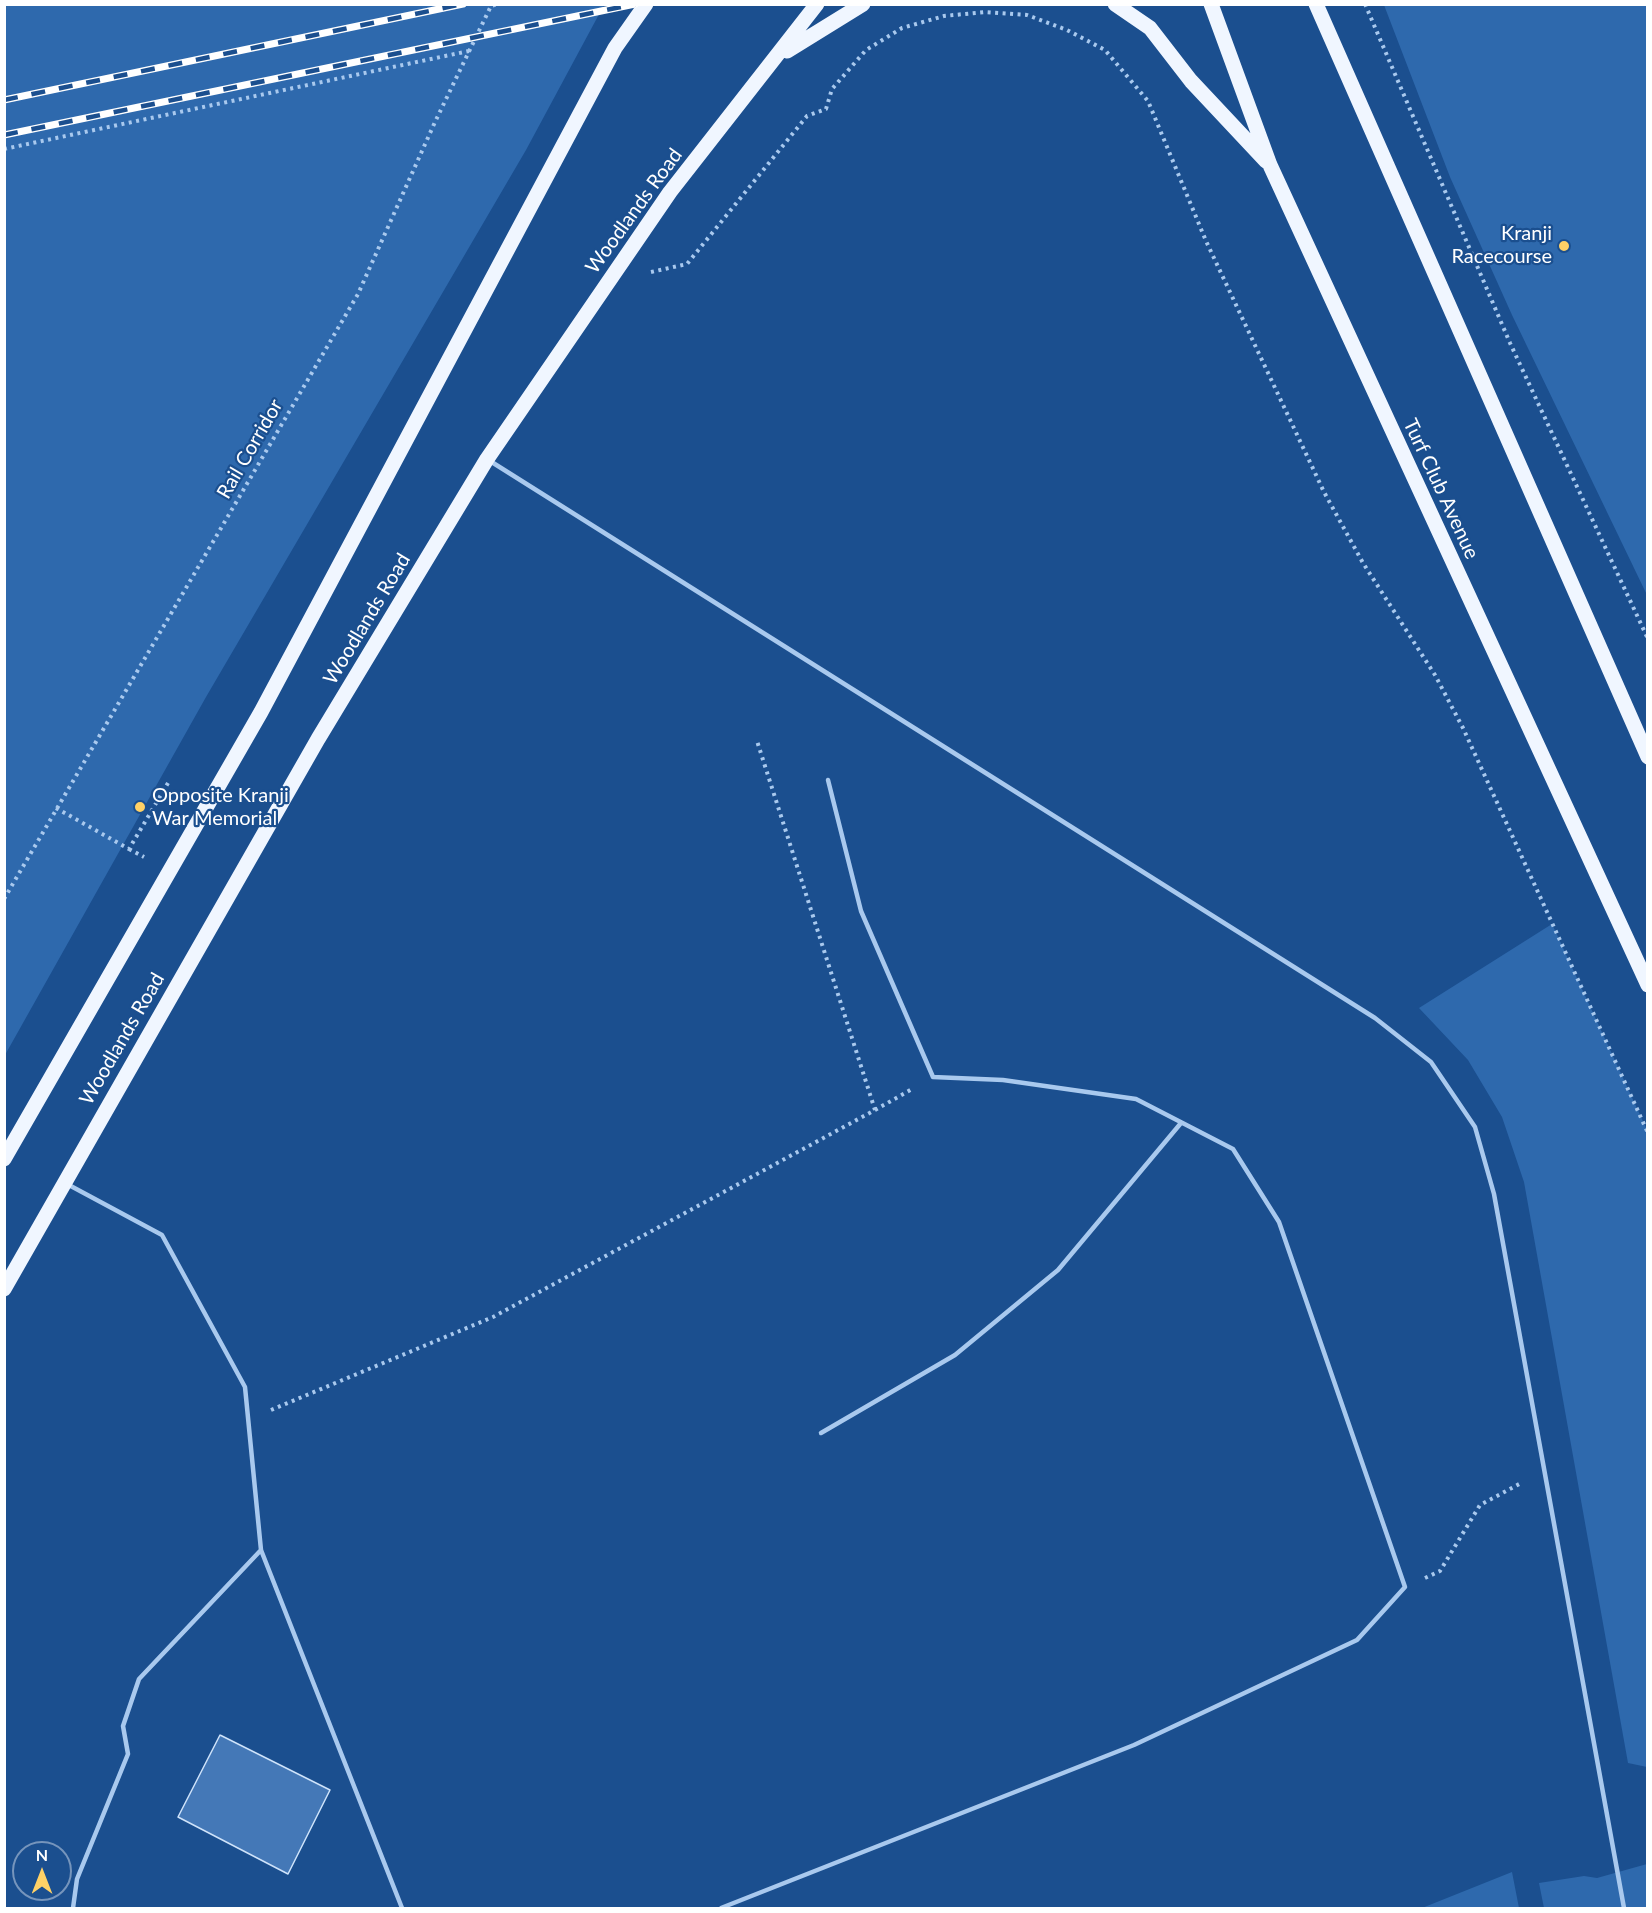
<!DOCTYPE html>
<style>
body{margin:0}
#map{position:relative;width:1652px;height:1913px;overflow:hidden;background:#1b4f8f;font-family:Lato,sans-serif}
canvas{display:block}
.frame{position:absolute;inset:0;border:6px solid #fff;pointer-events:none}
.north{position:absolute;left:12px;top:1841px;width:60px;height:60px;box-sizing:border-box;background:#1b4f8f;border:2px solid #7695bc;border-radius:50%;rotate:0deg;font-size:16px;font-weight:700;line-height:24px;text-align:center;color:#fff}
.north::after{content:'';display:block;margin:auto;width:21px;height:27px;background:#ffd166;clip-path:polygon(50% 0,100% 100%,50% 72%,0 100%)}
</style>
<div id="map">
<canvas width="1652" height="1913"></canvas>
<div class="frame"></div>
<div class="north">N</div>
</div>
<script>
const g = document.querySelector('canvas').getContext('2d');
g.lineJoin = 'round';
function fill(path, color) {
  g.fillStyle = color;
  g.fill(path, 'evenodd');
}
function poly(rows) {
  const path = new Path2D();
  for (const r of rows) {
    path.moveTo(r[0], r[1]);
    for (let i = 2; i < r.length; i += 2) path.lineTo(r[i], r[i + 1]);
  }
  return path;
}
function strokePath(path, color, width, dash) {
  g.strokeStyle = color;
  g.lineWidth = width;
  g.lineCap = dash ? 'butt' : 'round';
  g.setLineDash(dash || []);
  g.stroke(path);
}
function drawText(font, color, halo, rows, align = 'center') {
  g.font = font + ' Lato,sans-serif';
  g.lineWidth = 4.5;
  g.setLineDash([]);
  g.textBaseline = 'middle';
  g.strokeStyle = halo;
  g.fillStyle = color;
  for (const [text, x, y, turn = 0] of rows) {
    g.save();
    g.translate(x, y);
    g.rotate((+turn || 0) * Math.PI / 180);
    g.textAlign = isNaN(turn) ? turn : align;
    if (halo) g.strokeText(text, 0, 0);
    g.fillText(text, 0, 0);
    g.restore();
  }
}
const green = poly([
 [4,5,604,5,526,150,206,697,5,1055],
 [1384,5,1647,5,1647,595,1512,315,1450,177],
 [1552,924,1647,1130,1647,1767,1628,1763,1524,1182,1502,1117,1468,1060,1419,1008],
 [1647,1864,1647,1908,1544,1908,1539,1883,1584,1876,1597,1878],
 [1512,1872,1519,1908,1422,1908]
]);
const building = poly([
 [220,1735,330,1790,288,1874,178,1817,220,1735]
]);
const path = poly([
 [1365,4,1510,343,1648,639],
 [4,149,469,51],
 [651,272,687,264,807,116,826,109,832,89,866,50,902,28,944,16,985,12,1027,15,1067,30,1105,50,1148,101,1206,241,1324,492,1363,563,1435,675,1463,728,1648,1133],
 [56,808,129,849,168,783],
 [129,849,144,857],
 [4,899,358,294,435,122,491,6,498,4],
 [875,1110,914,1088],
 [271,1410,493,1317,875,1110,757,741],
 [1425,1578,1440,1571,1480,1505,1523,1482]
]);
const lane = poly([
 [490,461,1375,1018,1431,1062,1475,1127,1494,1194,1624,1908],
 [67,1184,162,1235,245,1387,261,1550,402,1908],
 [821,1433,955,1355,1058,1270,1181,1123],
 [73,1908,77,1879,128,1754,123,1726,139,1679,261,1550],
 [721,1908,1134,1745,1357,1640,1405,1587,1279,1222,1233,1149,1136,1099,1003,1080,933,1077,861,911,828,780]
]);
const primary = poly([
 [1115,4,1150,28,1191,81,1266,161],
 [1211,4,1270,165,1648,985],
 [1316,4,1648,757],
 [787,51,863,4],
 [4,1159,261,712,615,48,646,4],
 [4,1289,318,739,487,459,670,192,817,4]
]);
const rail = poly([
 [4,100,463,4],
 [4,135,635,4]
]);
const markers = [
 [1564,246,6,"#ffd166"],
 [140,807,6,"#ffd166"]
];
const streetNames = [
 ["Woodlands Road",634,211,-54],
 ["Rail Corridor",250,449,-60],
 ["Turf Club Avenue",1441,489,65],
 ["Woodlands Road",367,619,-59],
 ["Woodlands Road",122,1039,-60]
];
const poiNames = [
 ["Kranji",1552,234],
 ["Racecourse",1552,257],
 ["Opposite Kranji",152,796,"left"],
 ["War Memorial",152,819,"left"]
];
fill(green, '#2e69ad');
fill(building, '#4478b7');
strokePath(building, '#cfe3fa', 1.5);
strokePath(path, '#a9c9ee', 4, [3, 4.5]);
strokePath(lane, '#a9c9ee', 4.5);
strokePath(primary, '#f0f6ff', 15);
strokePath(rail, '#fff', 7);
strokePath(rail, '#1b4f8f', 4.5, [14]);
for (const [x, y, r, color] of markers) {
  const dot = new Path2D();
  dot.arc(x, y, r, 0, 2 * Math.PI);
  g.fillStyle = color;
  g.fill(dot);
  strokePath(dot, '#1b4f8f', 2);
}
drawText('20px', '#fff', '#1b4f8f', streetNames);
drawText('20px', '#fff', '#1b4f8f', poiNames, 'right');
</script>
